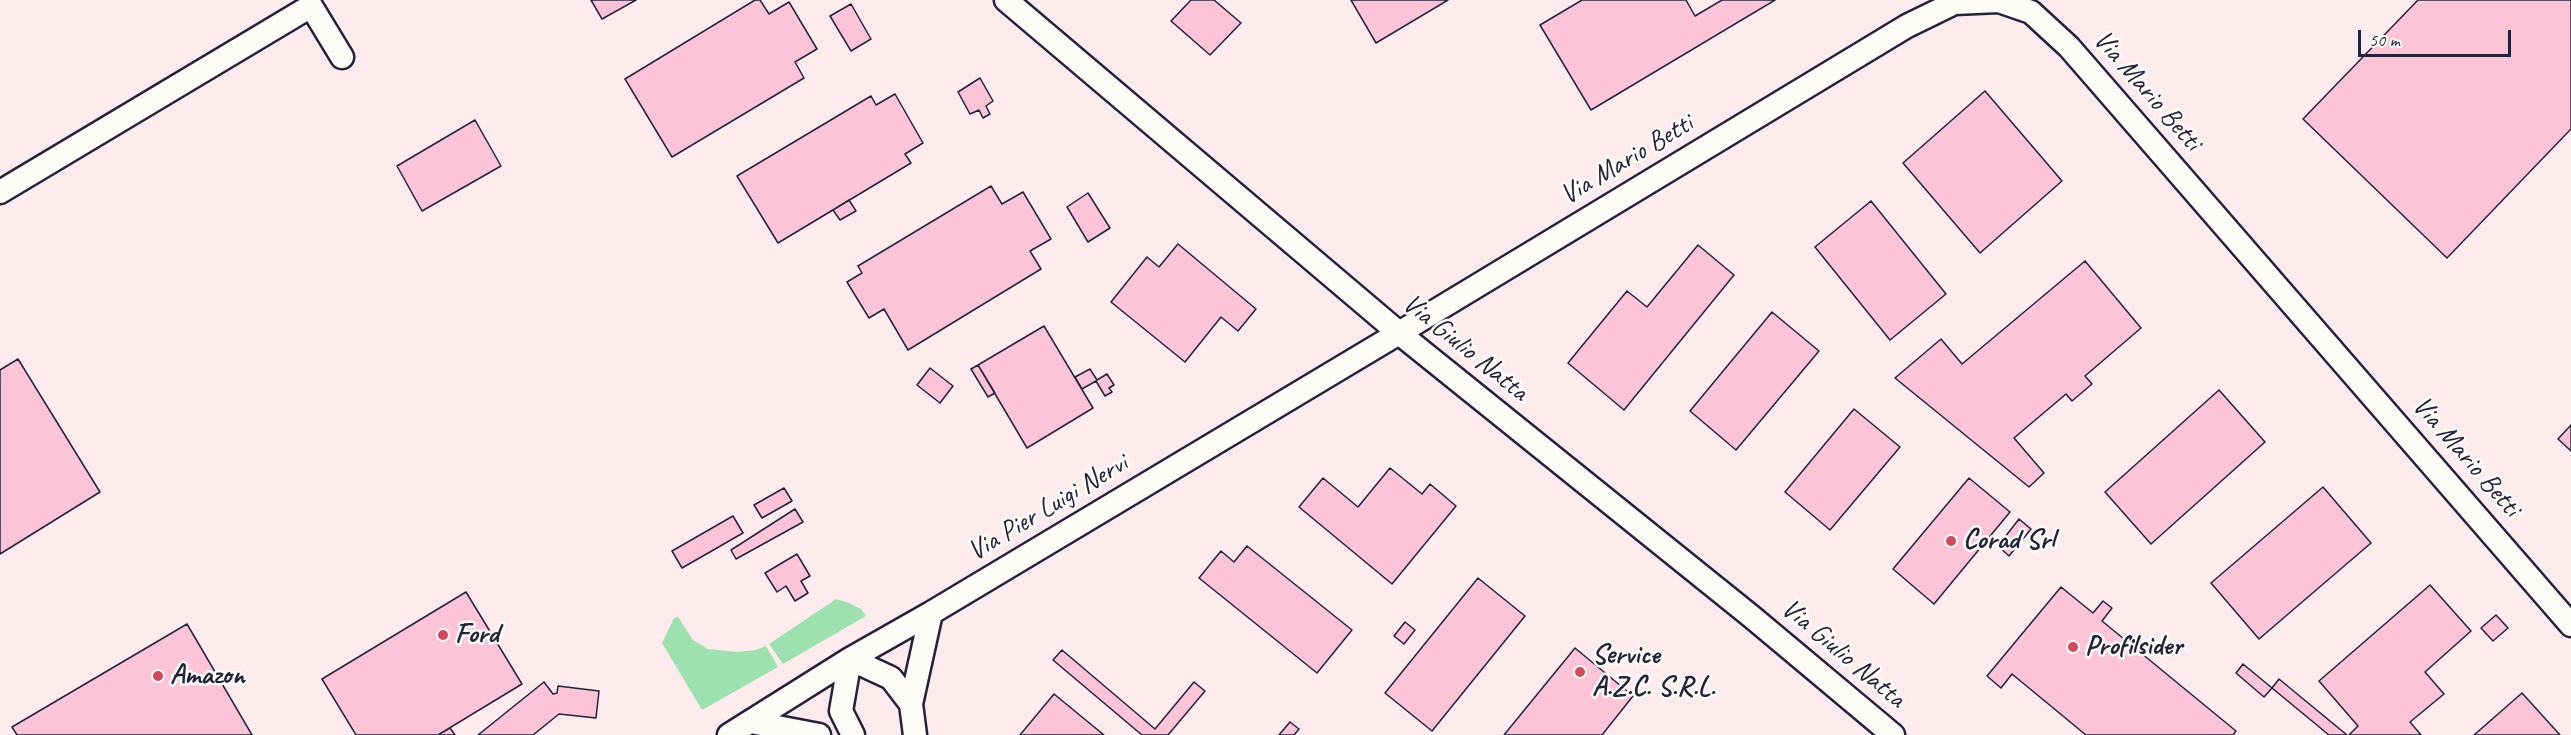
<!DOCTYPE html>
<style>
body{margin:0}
#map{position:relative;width:2571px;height:735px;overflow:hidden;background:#fdebee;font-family:Caveat,sans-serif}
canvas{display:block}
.scale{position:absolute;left:2358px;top:30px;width:153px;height:27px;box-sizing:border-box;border:3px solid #22223b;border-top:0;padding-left:8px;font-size:18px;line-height:21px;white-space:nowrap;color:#22223b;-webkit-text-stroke:4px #fdfcf7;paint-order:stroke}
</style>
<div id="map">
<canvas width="2571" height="735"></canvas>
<div class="scale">50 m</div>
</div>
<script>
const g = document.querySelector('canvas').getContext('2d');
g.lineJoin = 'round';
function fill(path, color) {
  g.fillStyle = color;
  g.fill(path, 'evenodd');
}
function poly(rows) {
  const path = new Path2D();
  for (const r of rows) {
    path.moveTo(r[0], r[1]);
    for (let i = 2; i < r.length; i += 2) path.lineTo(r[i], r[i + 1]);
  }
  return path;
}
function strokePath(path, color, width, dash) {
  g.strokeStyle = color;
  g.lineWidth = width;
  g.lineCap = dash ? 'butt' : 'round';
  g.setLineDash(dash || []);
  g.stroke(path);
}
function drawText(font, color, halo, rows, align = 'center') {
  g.font = font + ' Caveat,sans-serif';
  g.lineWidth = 5;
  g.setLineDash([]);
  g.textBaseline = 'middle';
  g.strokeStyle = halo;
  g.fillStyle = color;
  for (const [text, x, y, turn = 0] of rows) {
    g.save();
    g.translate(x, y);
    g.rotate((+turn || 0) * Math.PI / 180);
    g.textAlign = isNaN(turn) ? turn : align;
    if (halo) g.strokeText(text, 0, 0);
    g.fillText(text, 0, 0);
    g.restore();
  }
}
const green = poly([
 [836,599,847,602,861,609,866,616,783,664,769,644],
 [678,617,693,640,708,649,737,652,756,650,766,646,778,667,702,710,662,643,674,618]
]);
const building = poly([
 [591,0,636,0,602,19,591,0],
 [755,0,760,0,769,14,789,2,817,49,795,62,804,78,672,157,625,79,755,0],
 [1191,0,1214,0,1241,23,1210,55,1171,21,1191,0],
 [1351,0,1448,0,1376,43,1351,0],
 [1582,0,1686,0,1695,16,1722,0,1775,0,1591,110,1540,25,1582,0],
 [2418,0,2571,0,2571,129,2447,258,2303,119,2418,0],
 [851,4,871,39,851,51,830,16,851,4],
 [980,78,993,101,986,106,990,114,983,118,979,110,970,114,958,92,980,78],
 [1985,91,2062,181,1980,253,1903,163,1985,91],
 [895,94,923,143,905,154,911,163,778,243,737,176,871,96,876,105,895,94],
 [475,120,501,166,422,211,397,166,475,120],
 [991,186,1002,204,1023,192,1051,239,1030,251,1041,269,908,350,884,309,869,318,847,282,862,273,858,266,991,186],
 [1088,193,1110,228,1088,242,1067,207,1088,193],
 [849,200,856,211,840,220,833,210,849,200],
 [1871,201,1946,294,1890,340,1815,247,1871,201],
 [1178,244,1256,309,1238,331,1221,317,1185,362,1111,302,1147,257,1159,267,1178,244],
 [1698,245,1734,275,1624,410,1568,363,1627,291,1647,307,1698,245],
 [2085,261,2141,328,2085,376,2092,384,2072,401,2066,394,2014,438,2044,473,2029,487,1895,378,1941,339,1962,364,2085,261],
 [1772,312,1819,351,1736,450,1690,411,1772,312],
 [1044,326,1093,408,1027,448,978,365,1044,326],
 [18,359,100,492,0,554,0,370,18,359],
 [978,365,995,393,988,397,971,369,978,365],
 [930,368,953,386,940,403,917,385,930,368],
 [1090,369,1097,380,1107,374,1114,385,1109,388,1112,392,1105,396,1096,381,1082,389,1075,377,1090,369],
 [2219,390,2265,442,2151,544,2105,492,2219,390],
 [1854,409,1900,447,1830,530,1785,492,1854,409],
 [2571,425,2571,451,2558,439,2571,425],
 [1390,468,1422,494,1430,484,1456,506,1392,584,1299,507,1323,478,1358,507,1390,468],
 [1969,478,2010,512,1934,604,1893,569,1969,478],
 [2323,487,2371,543,2259,639,2211,583,2323,487],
 [784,488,792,501,762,518,754,505,784,488],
 [795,509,803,522,736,559,731,550,795,509],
 [733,516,743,533,682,568,672,551,733,516],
 [2019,519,2031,529,2009,556,1998,546,2019,519],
 [1247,546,1352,630,1317,673,1199,578,1221,551,1234,562,1247,546],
 [797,554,810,576,801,581,808,593,795,601,786,586,777,592,765,573,797,554],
 [1478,578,1525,616,1432,731,1385,693,1478,578],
 [2430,585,2471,631,2425,672,2444,694,2410,722,2421,735,2349,735,2358,726,2319,681,2430,585],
 [2061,587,2093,613,2103,601,2112,608,2102,621,2236,731,2233,735,2086,735,2012,674,2001,688,1987,676,2061,587],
 [466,592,522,684,438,735,356,735,322,679,466,592],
 [2496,615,2508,628,2493,641,2481,628,2496,615],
 [1405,622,1415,630,1404,644,1394,636,1405,622],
 [187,624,252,735,17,735,12,727,187,624],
 [1575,648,1633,696,1602,735,1504,735,1575,648],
 [1062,650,1155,729,1194,682,1205,691,1168,735,1142,735,1053,660,1062,650],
 [2243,664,2272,688,2264,697,2236,673,2243,664],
 [2279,679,2347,735,2329,735,2272,688,2279,679],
 [544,682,553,694,557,693,558,686,599,691,596,718,559,714,533,735,478,735,544,682],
 [2522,693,2560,735,2474,735,2522,693],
 [1054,694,1104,735,1020,735,1054,694],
 [1290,722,1299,729,1294,735,1279,735,1290,722],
 [450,728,455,735,438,735,450,728]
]);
const street = poly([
 [1006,0,1399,333,1752,617,1893,735],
 [0,192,311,6,342,57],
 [850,659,841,711,853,735],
 [850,659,891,678,911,704],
 [751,722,819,735],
 [729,735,850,659,931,613,1399,333,1907,26,1954,3,1999,1,2031,12,2069,47,2571,625],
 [915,735,911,704,931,613]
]);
const markers = [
 [1951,541,6,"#d1495b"],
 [443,635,6,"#d1495b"],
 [2073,647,6,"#d1495b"],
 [1580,672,6,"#d1495b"],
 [158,676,6,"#d1495b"]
];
const streetNames = [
 ["Via Mario Betti",2147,91,49],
 ["Via Mario Betti",1627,160,-31],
 ["Via Giulio Natta",1465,348,39],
 ["Via Mario Betti",2466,457,49],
 ["Via Pier Luigi Nervi",1048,508,-31],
 ["Via Giulio Natta",1843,654,40]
];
const poiNames = [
 ["Corad Srl",1963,541],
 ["Ford",455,635],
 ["Profilsider",2085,647],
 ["Service",1592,656],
 ["A.Z.C. S.R.L.",1592,688],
 ["Amazon",170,676]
];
fill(green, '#9de2ae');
fill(building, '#fdc4d8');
strokePath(building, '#22223b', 1.5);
strokePath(street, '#22223b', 27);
strokePath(street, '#fdfcf7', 22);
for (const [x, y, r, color] of markers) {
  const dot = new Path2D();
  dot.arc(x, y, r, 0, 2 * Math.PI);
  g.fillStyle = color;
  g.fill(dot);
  strokePath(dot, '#fdfcf7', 2);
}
drawText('28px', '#22223b', '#fdfcf7', streetNames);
drawText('bold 28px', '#22223b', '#fdfcf7', poiNames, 'left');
</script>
